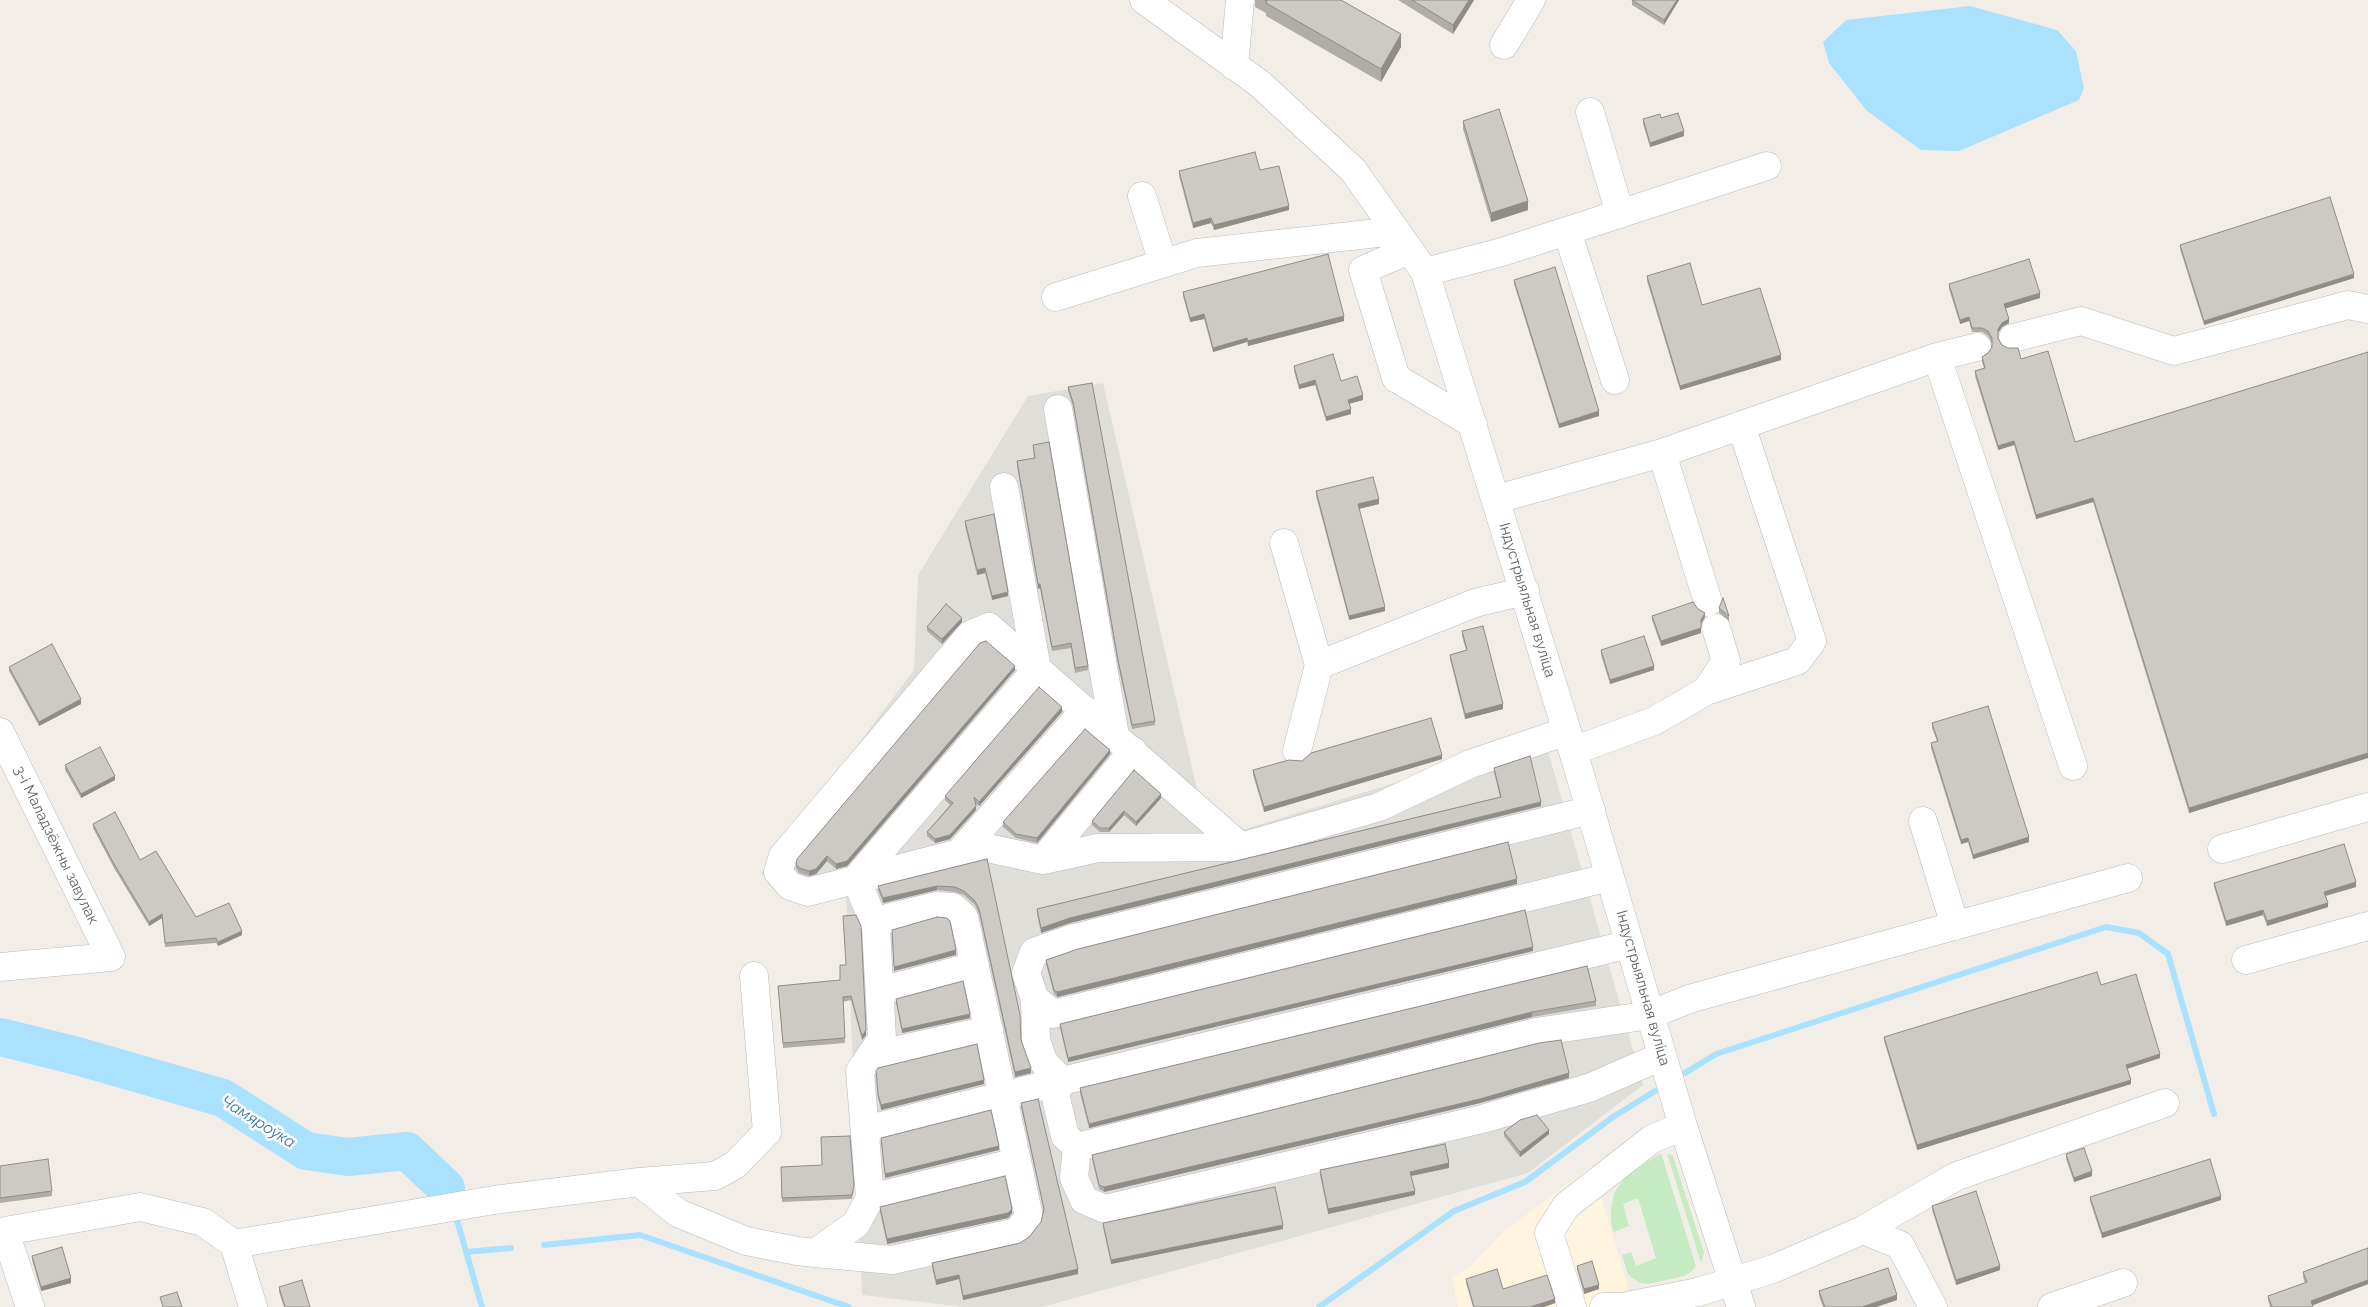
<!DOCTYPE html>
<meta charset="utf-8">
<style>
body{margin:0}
canvas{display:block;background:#f2eee7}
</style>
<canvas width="2368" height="1307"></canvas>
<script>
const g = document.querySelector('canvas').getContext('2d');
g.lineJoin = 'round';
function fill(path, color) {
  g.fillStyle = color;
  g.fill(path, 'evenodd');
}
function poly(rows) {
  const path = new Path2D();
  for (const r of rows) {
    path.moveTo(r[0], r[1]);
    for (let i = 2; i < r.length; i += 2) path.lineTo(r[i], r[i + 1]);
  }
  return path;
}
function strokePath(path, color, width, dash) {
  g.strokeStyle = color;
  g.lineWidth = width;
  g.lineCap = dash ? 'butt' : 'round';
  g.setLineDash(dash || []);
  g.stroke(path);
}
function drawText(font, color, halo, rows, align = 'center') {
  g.font = font + ' Raleway,sans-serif';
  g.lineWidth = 5;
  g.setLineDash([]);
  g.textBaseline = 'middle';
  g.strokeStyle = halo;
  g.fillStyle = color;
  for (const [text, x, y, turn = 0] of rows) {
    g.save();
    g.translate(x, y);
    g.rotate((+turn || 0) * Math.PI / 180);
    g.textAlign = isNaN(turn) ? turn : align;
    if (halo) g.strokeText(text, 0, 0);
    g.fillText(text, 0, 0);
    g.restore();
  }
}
const commercial = poly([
 [1592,1166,1634,1307,1458,1307,1452,1277,1470,1267,1502,1233]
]);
const industrial = poly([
 [1103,383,1202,811,1229,834,1544,737,1643,1085,1528,1173,1042,1307,964,1307,862,1295,846,893,812,904,761,873,914,670,918,575,1028,396]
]);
const green = poly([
 [1661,1153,1696,1266,1691,1272,1684,1276,1649,1284,1640,1283,1631,1277,1627,1272,1622,1255,1631,1252,1636,1266,1656,1258,1638,1198,1623,1204,1629,1226,1614,1232,1611,1223,1611,1210,1614,1193,1626,1176],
 [1667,1153,1673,1156,1704,1253,1701,1263]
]);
const water = poly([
 [1970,6,2057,30,2076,51,2084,88,2079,100,1959,151,1921,150,1867,111,1829,63,1823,42,1846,20]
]);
const stream = poly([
 [1685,1073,1716,1054,2106,927,2139,933,2168,954,2214,1114],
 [457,1220,482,1307],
 [544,1245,640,1235,849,1307],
 [466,1252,511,1248],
 [1319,1307,1454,1211,1525,1182,1613,1117,1655,1091]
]);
const river = poly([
 [0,1037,77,1056,223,1098,306,1151,348,1157,407,1151,446,1188]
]);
const minor = poly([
 [1144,0,1260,84,1353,170,1425,272,1573,751,1683,1126,1741,1307],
 [1504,45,1531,0],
 [1234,66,1240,0],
 [1590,112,1620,214],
 [1142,196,1163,263],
 [1567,231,1615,380],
 [1409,250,1363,270,1396,378,1473,424],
 [1425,272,1502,252,1767,166],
 [1056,297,1197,253,1396,231],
 [2013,338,2081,321,2174,351,2348,305,2368,309],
 [1937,357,2073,766],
 [1058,409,1115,736],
 [1662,453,1708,602],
 [1497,499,1662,453,1937,357,1977,347],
 [1284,543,1319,665],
 [1706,691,1797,661,1812,641,1741,425],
 [0,732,111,957,0,967],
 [1297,751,1319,665,1475,603,1525,591],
 [1573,751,1654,721,1706,691,1726,661,1716,628],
 [1591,810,1074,938,1034,952,1026,973,1035,999,1053,1014,1610,877],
 [1923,821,1955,926],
 [1241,847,989,627,970,635,783,856,778,872,790,886,808,892,983,847,1043,860,1098,848,1241,847,1379,807,1470,764,1567,731],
 [2222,849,2368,807],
 [959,853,1085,710],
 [1043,860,1133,751],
 [876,927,856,879,1037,669,1004,487],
 [1630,944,1062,1081,1055,1094,1065,1136,1077,1147,1536,1032,1650,1015,1689,999,2128,878],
 [2246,960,2368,926],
 [880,991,975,966],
 [871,1056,989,1030],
 [865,1130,1062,1081,1044,1063,1036,1040,1035,999],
 [1077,1147,1074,1178,1084,1200,1105,1209,1482,1119,1589,1088,1662,1056],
 [639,1182,678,1213,746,1241,797,1251,815,1253,892,1260,1017,1232,1029,1217,964,917,953,907,936,906,887,918,876,927,882,1039,860,1071,870,1198,856,1224,815,1253],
 [870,1198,1017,1162],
 [1863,1230,1900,1245,1933,1307],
 [0,1232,140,1207,203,1222,234,1244,253,1307],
 [5,1232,30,1307],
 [234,1244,494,1200,639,1182,715,1176,735,1165,767,1132,754,976],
 [1572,1307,1549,1233,1566,1206,1652,1139,1683,1126],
 [1604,1307,1622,1307,1698,1292,1773,1269,1863,1230,1957,1176,2165,1103],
 [2052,1307,2123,1283]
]);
const wall = poly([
 [1255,0,1341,0,1401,47,1381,82,1266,16,1266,13,1255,7],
 [1398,0,1474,0,1453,34],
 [1632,0,1679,0,1664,25,1632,5],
 [1661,118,1684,136,1650,147,1643,124,1643,119],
 [1463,121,1528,210,1491,222,1463,129],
 [1179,171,1289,210,1214,230,1211,223,1193,228,1179,176],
 [2180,245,2354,278,2204,325,2180,249],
 [1647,276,1702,305,1781,360,1680,390,1647,281],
 [1514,280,1599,416,1559,428,1514,284],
 [1949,284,2040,298,2006,308,2009,323,2002,327,1998,333,1998,338,2002,345,2021,359,2075,442,2368,352,2368,758,2189,813,2093,502,2036,519,2014,445,1998,450,1975,376,1975,371,1984,368,1982,362,1982,357,1988,353,1992,347,1992,343,1988,336,1982,332,1972,332,1969,321,1960,324,1949,289],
 [1183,292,1344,321,1248,346,1247,342,1213,352,1204,319,1190,322,1183,296],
 [1294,366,1341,381,1363,400,1349,404,1351,414,1326,421,1315,385,1299,389,1294,371],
 [1092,383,1155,721,1155,725,1132,729,1118,665,1073,406,1068,391,1068,387],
 [1033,445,1088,666,1088,670,1075,673,1071,648,1052,651,1040,588,1038,589,1017,466,1017,461,1034,458],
 [1316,491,1379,504,1359,509,1385,611,1349,620,1316,496],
 [965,521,1008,596,992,600,985,573,977,575,965,526],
 [1719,608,1729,616,1729,621,1719,613],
 [1698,609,1705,617,1701,624,1701,633,1661,646,1652,620,1652,616],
 [962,622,942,644,927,631,927,627],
 [1462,631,1503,709,1465,719,1450,659,1450,655,1466,650,1462,636],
 [1601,650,1654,670,1610,684,1601,655],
 [9,667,81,704,39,726,9,671],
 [1015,670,847,866,836,869,827,861,816,874,809,876,799,873,796,868,796,864],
 [1062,712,979,806,975,803,976,810,950,839,935,843,927,836,927,832,950,805,945,800,945,796],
 [1932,723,2029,842,1973,859,1968,842,1961,844,1931,748,1931,743,1937,741,1932,728],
 [1110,754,1037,843,1016,838,1003,827,1003,822],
 [1442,759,1264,812,1253,775,1253,770,1302,761],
 [65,765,115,780,81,798,65,770],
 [1494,768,1541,806,1070,923,1041,933,1037,914,1037,909,1500,797,1494,772],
 [1161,798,1136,826,1124,815,1109,832,1100,832,1092,825,1092,821],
 [93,824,140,860,196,917,242,935,218,946,216,943,165,947,162,918,149,926,114,868,93,828],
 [987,859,1021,1040,1031,1073,1015,1077,979,914,975,905,964,895,955,892,937,890,883,903,878,890,878,886],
 [2214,883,2356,887,2326,896,2328,907,2267,926,2263,915,2226,926,2214,887],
 [1517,884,1057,997,1054,994,1046,964,1046,960],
 [1533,951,1068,1062,1060,1028,1060,1024],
 [840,965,866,1035,862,1040,851,1000,843,1002,845,1043,783,1048,778,986,840,980],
 [2101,985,2160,1058,2127,1069,2131,1084,1917,1150,1884,1041,1884,1037],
 [896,999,970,1018,902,1033,896,1003],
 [1596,1001,1596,1006,1532,1017,1089,1128,1080,1093,1080,1088],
 [876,1075,984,1084,881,1110,878,1098],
 [1569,1078,1480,1103,1104,1192,1099,1189,1092,1159,1092,1155],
 [1021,1103,1078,1274,963,1300,959,1279,936,1285,932,1267,932,1263,1020,1243,1029,1237,1041,1222,1044,1211,1021,1107],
 [1504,1132,1549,1134,1520,1157,1504,1136],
 [2066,1154,2092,1176,2074,1182,2066,1159],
 [0,1166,52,1191,52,1196,0,1203],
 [781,1167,854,1190,852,1199,782,1202],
 [1449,1168,1411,1176,1415,1195,1328,1214,1320,1175,1320,1170],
 [2090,1197,2221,1200,2102,1238,2090,1201],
 [1932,1206,2000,1270,1956,1285,1932,1210],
 [880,1207,1012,1213,1008,1218,887,1244,880,1212],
 [1103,1223,1283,1229,1111,1264,1103,1227],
 [2368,1248,2368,1284,2312,1305,2313,1307,2270,1307,2268,1300,2268,1296,2305,1283,2303,1277,2303,1272],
 [32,1256,71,1283,41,1291,32,1260],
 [1577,1266,1599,1289,1584,1294,1577,1270],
 [1466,1279,1503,1289,1555,1303,1544,1307,1473,1307,1466,1283],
 [279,1287,310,1307,284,1307,279,1292],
 [1819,1291,1897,1300,1876,1307,1823,1307,1819,1296]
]);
const shadedWall = poly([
 [1469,0,1474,0,1453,34,1453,25],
 [1677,0,1679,0,1664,25,1664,20],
 [1401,34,1401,47,1381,82,1381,69],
 [1684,131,1684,136,1650,147,1650,143],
 [1528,201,1528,210,1491,222,1491,213],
 [1289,206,1289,210,1214,230,1214,225],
 [1211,218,1211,223,1193,228,1193,223],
 [2354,274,2354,278,2204,325,2204,321],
 [2040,293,2040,298,2004,309,2004,304],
 [1204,314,1204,319,1190,322,1190,318],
 [1344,316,1344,321,1248,346,1248,341],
 [1969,317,1969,321,1960,324,1960,320],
 [2009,319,2009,323,2002,327,1998,333,1998,329,2002,323],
 [1247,338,1247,342,1213,352,1213,348],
 [1781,355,1781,360,1680,390,1680,386],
 [1315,380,1315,385,1299,389,1299,385],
 [1363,395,1363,400,1348,404,1348,400],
 [1351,409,1351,414,1326,421,1326,417],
 [1599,411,1599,416,1559,428,1559,424],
 [2014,441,2014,445,1998,450,1998,446],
 [2093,498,2093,502,2036,519,2036,515],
 [1379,499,1379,504,1358,509,1358,504],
 [985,568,985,573,977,575,977,570],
 [1038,584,1040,584,1040,588,1038,589],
 [1008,592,1008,596,992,600,992,596],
 [1385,607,1385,611,1349,620,1349,616],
 [1705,613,1705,617,1701,624,1701,620],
 [962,618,962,622,942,644,942,639],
 [1701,628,1701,633,1661,646,1661,641],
 [1015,666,1015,670,847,866,836,869,836,864],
 [1654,666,1654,670,1610,684,1610,680],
 [81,699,81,704,39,726,39,722],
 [1503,704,1503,709,1465,719,1465,714],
 [1062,707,1062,712,979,806,979,802],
 [1110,750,1110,754,1037,843,1037,838],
 [2368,753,2368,758,2189,813,2189,808],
 [1442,755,1442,759,1264,812,1264,807],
 [115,776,115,780,81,798,81,794],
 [1161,794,1161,798,1136,826,1136,822],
 [1541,802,1541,806,1070,923,1041,933,1041,928,1070,918],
 [976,806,976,810,950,839,935,843,935,839],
 [1124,811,1124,815,1109,832,1109,828],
 [2029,837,2029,842,1973,859,1973,855],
 [1968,838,1968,842,1961,844,1961,840],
 [827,856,827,861,816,874,809,876,809,871],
 [1517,879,1517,884,1057,997,1057,992],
 [2356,882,2356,887,2324,896,2324,892],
 [937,886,937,890,883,903,883,898],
 [2328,903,2328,907,2267,926,2267,921],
 [2263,910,2263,915,2226,926,2226,921],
 [162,914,162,918,149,926,149,922],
 [242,931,242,935,218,946,218,942],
 [1533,947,1533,951,1068,1062,1068,1058],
 [956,950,956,955,894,971,894,967],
 [1532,1012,1532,1017,1089,1128,1089,1124],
 [970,1014,970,1018,902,1033,902,1029],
 [866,1030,866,1035,862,1040,862,1036],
 [2160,1054,2160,1058,2126,1069,2126,1065],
 [1031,1068,1031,1073,1015,1077,1015,1072],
 [1569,1073,1569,1078,1480,1103,1104,1192,1104,1187],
 [984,1080,984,1084,881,1110,881,1105],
 [2131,1080,2131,1084,1917,1150,1917,1145],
 [1549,1130,1549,1134,1520,1157,1520,1152],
 [999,1146,999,1150,885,1178,885,1174],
 [1449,1163,1449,1168,1410,1176,1410,1172],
 [2092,1171,2092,1176,2074,1182,2074,1178],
 [1415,1191,1415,1195,1328,1214,1328,1209],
 [2221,1196,2221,1200,2102,1238,2102,1233],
 [1012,1209,1012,1213,1008,1218,887,1244,887,1239],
 [1283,1225,1283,1229,1111,1264,1111,1260],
 [2000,1266,2000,1270,1956,1285,1956,1280],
 [1078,1269,1078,1274,963,1300,963,1296],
 [959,1275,959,1279,936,1285,936,1280],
 [71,1278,71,1283,41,1291,41,1287],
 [2368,1280,2368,1284,2311,1306,2311,1301],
 [1599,1285,1599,1289,1584,1294,1584,1289],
 [1897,1295,1897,1300,1876,1307,1862,1307],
 [1555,1299,1555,1303,1544,1307,1530,1307]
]);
const building = poly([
 [1265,0,1341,0,1401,34,1381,69,1266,3,1267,1,1265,0],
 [1412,0,1469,0,1453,25,1412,0],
 [1632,0,1677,0,1664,20,1632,0],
 [1499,109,1528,201,1491,213,1463,121,1499,109],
 [1678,113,1684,131,1650,143,1643,119,1660,114,1661,118,1678,113],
 [1255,152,1260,170,1279,166,1289,206,1214,225,1211,218,1193,223,1179,171,1255,152],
 [2330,197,2354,274,2204,321,2180,245,2330,197],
 [1328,254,1344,316,1248,341,1247,338,1213,348,1204,314,1190,318,1183,292,1328,254],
 [2029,259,2040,293,2004,304,2009,319,2002,323,1998,329,1998,338,2002,345,2008,348,2018,348,2021,359,2048,351,2075,442,2368,352,2368,753,2189,808,2093,498,2036,515,2014,441,1998,446,1975,371,1985,368,1982,357,1988,353,1992,347,1992,338,1988,331,1982,328,1972,328,1969,317,1960,320,1949,284,2029,259],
 [1690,263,1702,305,1760,288,1781,355,1680,386,1647,276,1690,263],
 [1555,267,1599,411,1559,424,1514,280,1555,267],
 [1333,354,1341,381,1357,376,1363,395,1348,400,1351,409,1326,417,1315,380,1299,385,1294,366,1333,354],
 [1092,383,1155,721,1132,725,1118,660,1073,402,1068,387,1092,383],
 [1049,442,1088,666,1075,668,1071,643,1052,647,1040,584,1038,584,1017,461,1035,458,1033,445,1049,442],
 [1373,477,1379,499,1358,504,1385,607,1349,616,1316,491,1373,477],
 [994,514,1008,592,992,596,985,568,977,570,965,521,994,514],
 [1723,598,1729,616,1719,608,1723,598],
 [1693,602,1698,609,1705,613,1701,620,1701,628,1661,641,1652,616,1693,602],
 [946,604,962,618,942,639,927,627,946,604],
 [1483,626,1503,704,1465,714,1450,655,1467,650,1462,631,1483,626],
 [1644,636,1654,666,1610,680,1601,650,1644,636],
 [986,641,1015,666,847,861,836,864,827,856,816,869,809,871,799,868,796,864,797,859,980,643,986,641],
 [52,644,81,699,39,722,9,667,52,644],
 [1039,687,1062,707,979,802,974,797,976,806,950,835,935,839,927,832,953,803,945,796,1039,687],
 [1988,706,2029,837,1973,855,1968,838,1961,840,1931,743,1938,741,1932,723,1988,706],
 [1431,718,1442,755,1264,807,1253,770,1289,760,1302,761,1311,753,1431,718],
 [1085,729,1110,750,1037,838,1016,834,1003,822,1085,729],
 [100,747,115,776,81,794,65,765,100,747],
 [1530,756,1541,802,1070,918,1041,928,1037,909,1501,797,1494,768,1530,756],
 [1134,770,1161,794,1136,822,1124,811,1109,828,1100,828,1092,821,1134,770],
 [115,812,140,860,156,851,196,917,229,903,242,931,218,942,216,938,165,943,162,914,149,922,114,864,93,824,115,812],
 [1508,842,1517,879,1057,992,1054,990,1046,960,1078,949,1508,842],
 [2344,844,2356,882,2324,892,2328,903,2267,921,2263,910,2226,921,2214,883,2344,844],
 [987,859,1020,1015,1021,1040,1031,1068,1015,1072,979,909,975,901,964,891,955,887,937,886,883,898,878,886,987,859],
 [1525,910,1533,947,1068,1058,1060,1024,1525,910],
 [856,915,861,926,866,1030,862,1036,851,996,843,997,845,1038,783,1043,778,986,840,980,840,965,846,965,843,916,856,915],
 [937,917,947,918,950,921,956,950,894,967,892,930,937,917],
 [1587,966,1596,1001,1532,1012,1089,1124,1080,1088,1587,966],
 [2097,972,2101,985,2136,974,2160,1054,2126,1065,2131,1080,1917,1145,1884,1037,2097,972],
 [963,981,970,1014,902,1029,896,999,963,981],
 [1561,1040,1569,1073,1480,1099,1104,1187,1099,1185,1092,1155,1539,1043,1561,1040],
 [977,1044,984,1080,881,1105,878,1094,876,1071,878,1068,977,1044],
 [1038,1099,1078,1269,963,1296,959,1275,936,1280,932,1263,1020,1243,1029,1237,1041,1222,1044,1209,1021,1103,1038,1099],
 [991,1110,999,1146,885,1174,881,1138,991,1110],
 [1537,1115,1549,1130,1520,1152,1504,1132,1520,1120,1537,1115],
 [850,1136,854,1185,852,1195,782,1198,781,1167,822,1165,821,1137,850,1136],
 [1445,1144,1449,1163,1410,1172,1415,1191,1328,1209,1320,1170,1445,1144],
 [2084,1148,2092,1171,2074,1178,2066,1154,2084,1148],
 [48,1159,52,1191,0,1198,0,1166,48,1159],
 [2210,1159,2221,1196,2102,1233,2090,1197,2210,1159],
 [1005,1176,1012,1209,1008,1213,887,1239,880,1207,1005,1176],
 [1275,1187,1283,1225,1111,1260,1103,1223,1275,1187],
 [1976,1191,2000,1266,1956,1280,1932,1206,1976,1191],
 [62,1247,71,1278,41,1287,32,1256,62,1247],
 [2368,1248,2368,1280,2311,1301,2313,1307,2272,1307,2268,1296,2307,1282,2303,1272,2368,1248],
 [1592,1261,1599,1285,1584,1289,1577,1266,1592,1261],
 [1888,1268,1897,1295,1862,1307,1825,1307,1819,1291,1888,1268],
 [1497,1269,1503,1289,1547,1275,1555,1299,1530,1307,1474,1307,1466,1279,1497,1269],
 [302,1280,310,1307,285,1307,279,1287,302,1280],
 [177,1292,182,1307,163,1307,160,1297,177,1292]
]);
const streetNames = [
 ["Індустрыяльная вуліца",1527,600,73],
 ["3-і Маладзёжны завулак",56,845,64],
 ["Індустрыяльная вуліца",1643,988,74]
];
const waterNames = [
 ["Чамяроўка",258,1122,32]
];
fill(commercial, '#fff5df');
fill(industrial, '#e0ded9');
fill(green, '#c6ebc2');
fill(water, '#aae1ff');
strokePath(stream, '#aae1ff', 6);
strokePath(river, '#aae1ff', 38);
strokePath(minor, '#b7babf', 29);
strokePath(minor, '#fff', 28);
fill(wall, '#b0ada9');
fill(shadedWall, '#908d89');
fill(building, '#cdc9c4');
strokePath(building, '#908d89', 1);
drawText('15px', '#5e6469', '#fff', streetNames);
drawText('italic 16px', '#3778a8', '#fff', waterNames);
</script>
